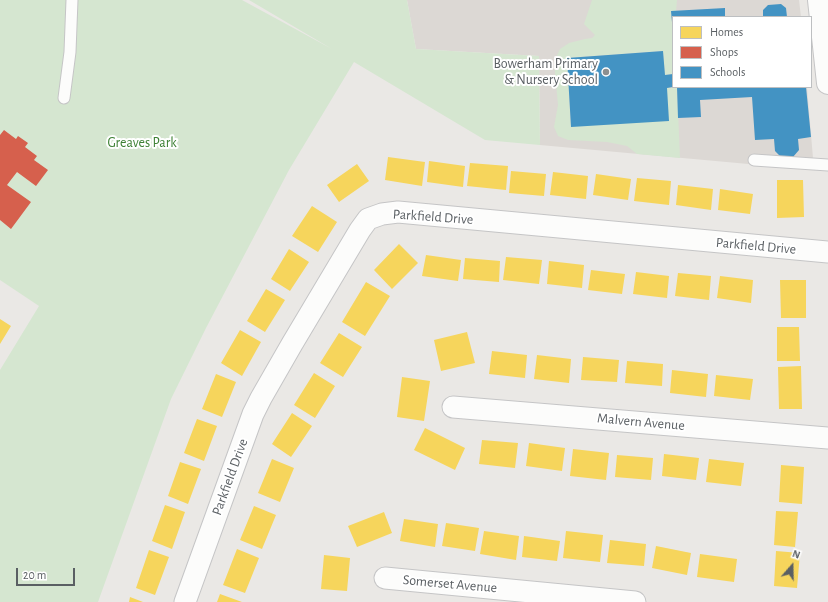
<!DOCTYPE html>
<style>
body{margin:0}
#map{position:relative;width:828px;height:602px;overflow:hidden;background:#eae8e5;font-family:"Alegreya Sans",sans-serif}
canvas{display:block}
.legend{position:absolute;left:672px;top:16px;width:140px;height:72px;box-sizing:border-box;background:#fff;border:1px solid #bdbfc1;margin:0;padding:5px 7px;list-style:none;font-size:12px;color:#5a5f63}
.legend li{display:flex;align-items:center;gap:8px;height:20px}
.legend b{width:20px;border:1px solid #bdbfc1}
.north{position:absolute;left:772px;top:546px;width:40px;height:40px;-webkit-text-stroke:3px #fff;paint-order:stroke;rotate:20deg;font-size:11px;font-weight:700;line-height:16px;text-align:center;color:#5a5f63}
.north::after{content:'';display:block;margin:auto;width:14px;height:18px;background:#5a5f63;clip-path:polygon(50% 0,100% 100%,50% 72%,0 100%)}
.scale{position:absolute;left:16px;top:568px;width:59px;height:18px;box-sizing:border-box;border:2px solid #5a5f63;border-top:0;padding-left:5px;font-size:12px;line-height:14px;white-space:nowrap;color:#5a5f63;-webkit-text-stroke:3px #fff;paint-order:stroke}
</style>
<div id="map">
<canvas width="828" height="602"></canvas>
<ul class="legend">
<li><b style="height:11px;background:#f6d55c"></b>Homes</li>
<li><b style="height:11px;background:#d6604d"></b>Shops</li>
<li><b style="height:11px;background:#4393c3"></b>Schools</li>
</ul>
<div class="north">N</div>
<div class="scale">20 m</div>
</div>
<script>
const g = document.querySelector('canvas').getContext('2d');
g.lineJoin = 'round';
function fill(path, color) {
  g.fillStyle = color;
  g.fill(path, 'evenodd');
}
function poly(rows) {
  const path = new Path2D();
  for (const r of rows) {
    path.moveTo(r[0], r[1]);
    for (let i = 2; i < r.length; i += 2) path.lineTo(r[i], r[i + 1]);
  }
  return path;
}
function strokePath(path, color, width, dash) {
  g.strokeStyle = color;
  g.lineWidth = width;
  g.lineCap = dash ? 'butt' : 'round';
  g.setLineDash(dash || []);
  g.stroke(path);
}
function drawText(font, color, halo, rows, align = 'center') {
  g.font = font + ' "Alegreya Sans",sans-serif';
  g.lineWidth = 4;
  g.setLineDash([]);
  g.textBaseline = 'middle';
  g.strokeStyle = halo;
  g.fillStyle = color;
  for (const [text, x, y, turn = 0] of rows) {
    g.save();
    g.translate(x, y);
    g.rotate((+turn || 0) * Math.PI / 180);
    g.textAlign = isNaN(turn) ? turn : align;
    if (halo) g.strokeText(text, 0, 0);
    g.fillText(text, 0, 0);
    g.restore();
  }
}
const education = poly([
 [407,0,799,0,801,17,673,17,673,87,807,87,814,170,540,145,539,56,416,49]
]);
const green = poly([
 [0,0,242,0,332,49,249,0,407,0,416,49,539,56,540,145,485,140,354,62,289,170,206,328,171,399,98,602,0,602,0,370,39,306,0,280],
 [592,0,677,0,676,11,671,11,673,36,673,74,665,75,663,51,567,58,571,127,667,88,677,87,680,158,637,154,627,146,607,142,568,140,558,136,554,127,558,105,554,62,560,49,569,43,585,39,592,38,595,35,584,24]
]);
const homes = poly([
 [388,157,425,162,422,186,385,180],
 [429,161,465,166,463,187,427,182],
 [470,163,508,166,506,190,467,186],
 [357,164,369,181,339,202,327,185],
 [511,171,546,174,544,196,509,193],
 [553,172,588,176,586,199,550,195],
 [596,174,631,179,628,200,593,195],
 [637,178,671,181,669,205,634,201],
 [777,180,803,180,804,217,777,218],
 [678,185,713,189,711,210,676,205],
 [720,189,753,194,750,214,718,210],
 [312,206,337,222,318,252,292,236],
 [399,244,418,263,392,289,374,270],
 [289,249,309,262,290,291,271,279],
 [426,255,461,260,458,281,422,276],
 [506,257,542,260,539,284,503,280],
 [465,258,500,261,499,282,463,279],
 [549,261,584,265,582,288,547,284],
 [591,270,625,274,622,294,588,290],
 [636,272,669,276,667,298,633,294],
 [678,273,711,276,709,300,675,296],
 [720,276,753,280,751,303,717,298],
 [780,280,806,280,806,318,781,318],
 [366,282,390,296,365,336,342,322],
 [266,289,285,300,265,332,247,321],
 [0,319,11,326,0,344],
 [777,327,799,327,800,361,777,361],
 [240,330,261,342,242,376,221,363],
 [467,332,475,363,441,371,434,340],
 [339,333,362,347,343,377,320,363],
 [492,351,527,355,525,378,489,374],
 [537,355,571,359,569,383,534,379],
 [583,357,619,360,617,382,581,380],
 [627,361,663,364,662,386,625,383],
 [801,366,802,409,779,409,778,367],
 [672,370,708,374,706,397,670,393],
 [314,373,335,386,315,418,294,405],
 [216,374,236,382,222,417,202,409],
 [716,375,753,379,750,400,714,396],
 [402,377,430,381,424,421,397,417],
 [292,413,312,426,291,457,272,444],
 [197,419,217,426,204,461,184,453],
 [425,428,465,448,455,470,414,450],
 [482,440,518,443,515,468,479,464],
 [529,443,565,448,562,471,526,466],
 [573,449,609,453,606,480,570,476],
 [664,454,699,458,696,480,662,476],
 [617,455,653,458,651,480,615,477],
 [272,459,294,468,280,502,258,493],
 [709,459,744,463,741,486,706,482],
 [180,462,201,469,188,504,168,496],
 [781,465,804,467,802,504,779,502],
 [165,505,185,512,172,549,152,541],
 [254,506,276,515,262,549,240,540],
 [776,511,798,512,795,547,774,545],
 [384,512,392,533,357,547,348,526],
 [404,519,438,524,435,547,400,541],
 [446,523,479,528,475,551,442,546],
 [484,531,519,536,516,560,480,554],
 [566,531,603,535,600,562,563,558],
 [524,536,560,541,557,561,522,557],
 [610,540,646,544,644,566,607,563],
 [656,546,691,553,687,575,652,568],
 [237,549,259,558,245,593,223,585],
 [149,550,169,557,155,595,136,588],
 [776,551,800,553,797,588,774,586],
 [700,554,737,559,734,582,697,577],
 [324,555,350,558,347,591,321,589],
 [220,594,242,602,217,602],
 [130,597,143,602,129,602]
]);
const shops = poly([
 [4,130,16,139,18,136,28,143,25,147,37,156,34,160,48,170,36,186,17,172,7,185,31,202,11,229,0,220,0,135]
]);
const schools = poly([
 [781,4,786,8,787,17,763,17,763,10,768,5],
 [725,8,725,17,673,17,673,22,672,22,671,11],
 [663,51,665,75,673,74,673,87,667,88,669,121,571,127,567,58],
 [677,87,806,87,811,137,798,139,799,150,793,157,781,157,775,151,774,139,755,140,752,97,700,100,701,117,678,118]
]);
const service = poly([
 [64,98,70,52,72,0],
 [754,160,828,165]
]);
const minor = poly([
 [453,407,828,438],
 [385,578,635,602],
 [185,602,253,414,261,398,292,344,360,230,368,219,382,214,398,212,828,252]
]);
const tertiary = poly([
 [819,0,828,83]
]);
const markers = [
 [606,72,4,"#8c8f90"]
];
const poiNames = [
 ["Bowerham Primary",598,64],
 ["& Nursery School",598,80]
];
const parkNames = [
 ["Greaves Park",142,143]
];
const streetNames = [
 ["Parkfield Drive",433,217,4],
 ["Parkfield Drive",756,246,5],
 ["Malvern Avenue",641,422,5],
 ["Parkfield Drive",230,477,-70],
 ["Somerset Avenue",450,584,5]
];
fill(education, '#dcd8d4');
fill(green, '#d5e6d0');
fill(homes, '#f6d55c');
fill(shops, '#d6604d');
fill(schools, '#4393c3');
strokePath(service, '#c5c5c6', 13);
strokePath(minor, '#c5c5c6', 23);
strokePath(tertiary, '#c5c5c6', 24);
strokePath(service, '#fcfcfb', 11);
strokePath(minor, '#fcfcfb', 21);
strokePath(tertiary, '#fcfcfb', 22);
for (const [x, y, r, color] of markers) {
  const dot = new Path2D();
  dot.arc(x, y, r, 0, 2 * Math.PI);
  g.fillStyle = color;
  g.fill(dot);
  strokePath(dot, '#fff', 1.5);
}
drawText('14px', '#5a5f63', '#fff', poiNames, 'right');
drawText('14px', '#3d8034', '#fff', parkNames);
drawText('14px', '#5a5f63', '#fff', streetNames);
</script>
